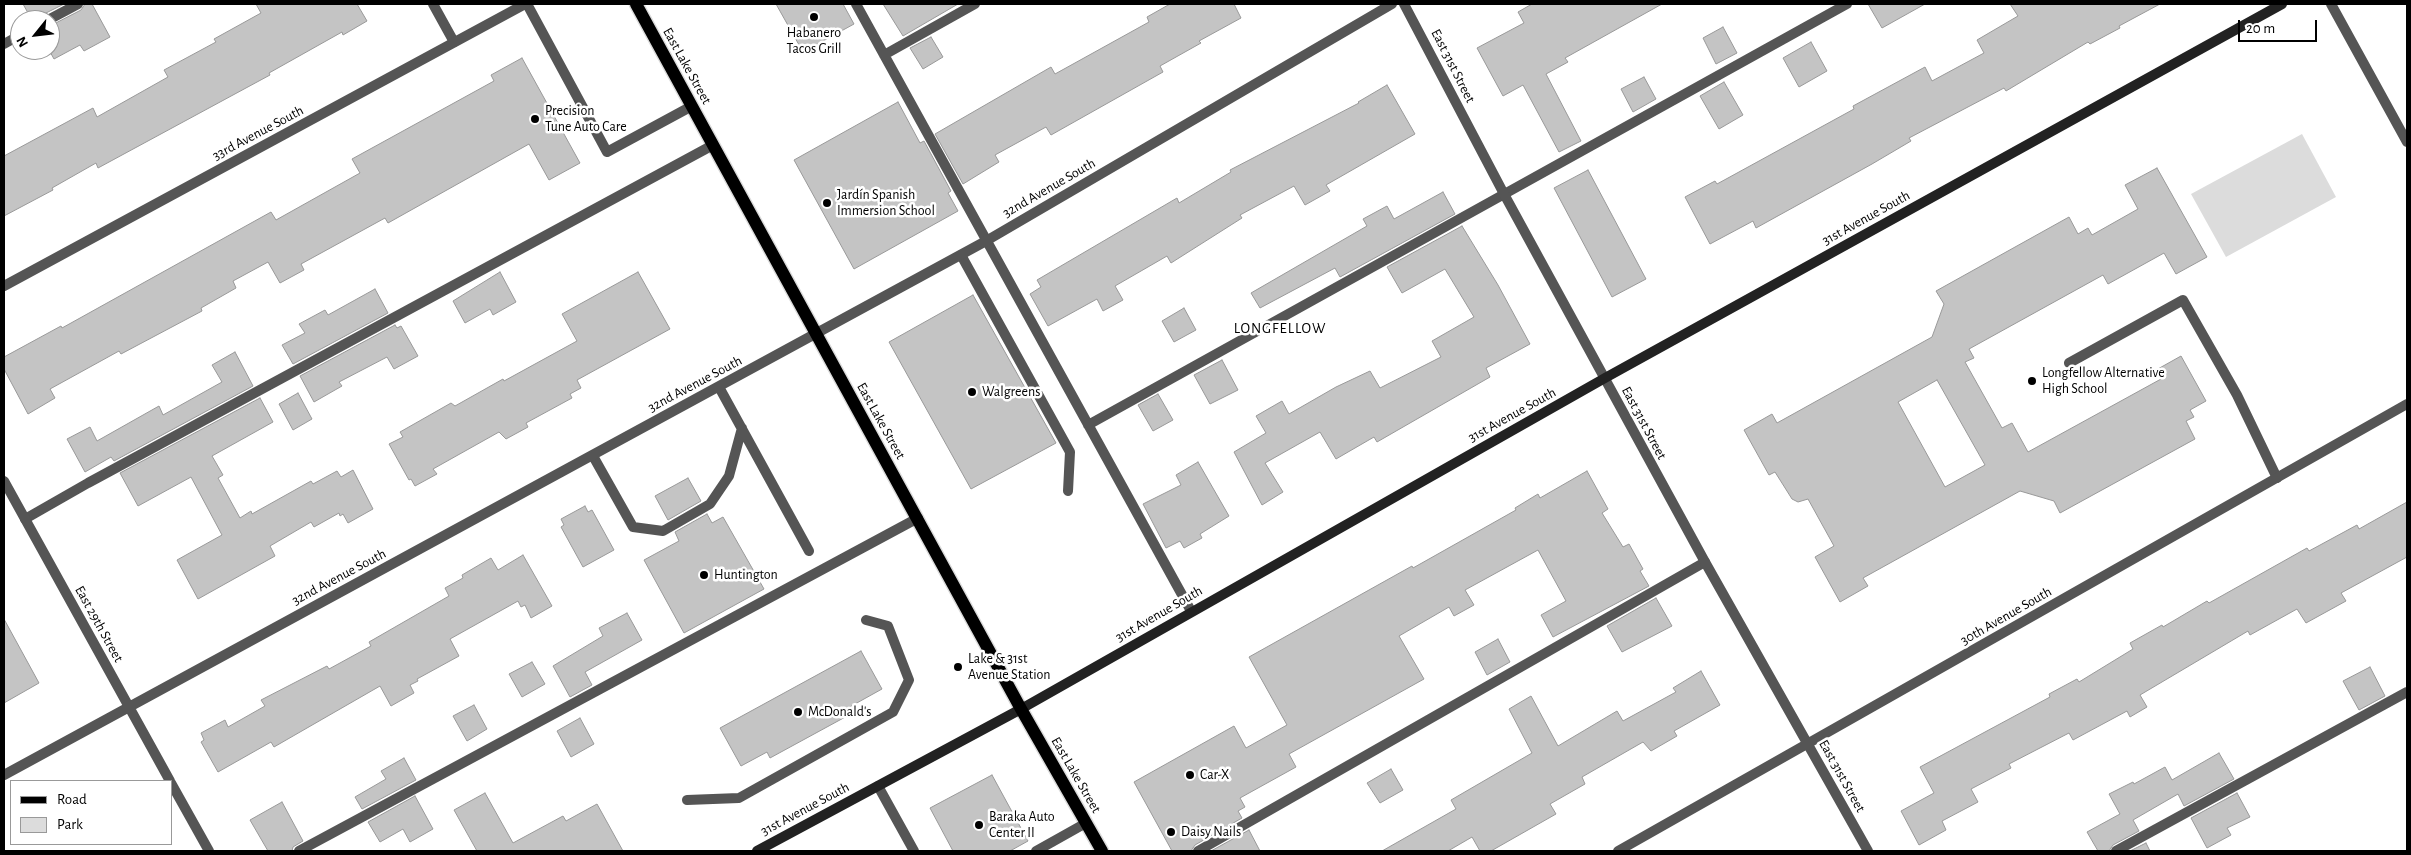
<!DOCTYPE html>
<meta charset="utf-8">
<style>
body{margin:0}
#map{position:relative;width:2411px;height:855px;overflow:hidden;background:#fff;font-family:"Alegreya Sans",sans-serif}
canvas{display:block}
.frame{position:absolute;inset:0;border:5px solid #000;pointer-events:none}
.legend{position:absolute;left:10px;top:780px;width:162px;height:65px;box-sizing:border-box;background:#fff;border:1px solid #999;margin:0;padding:6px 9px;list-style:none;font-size:15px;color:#000}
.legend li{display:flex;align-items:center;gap:10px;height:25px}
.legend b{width:25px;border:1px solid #999}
.north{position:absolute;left:10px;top:10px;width:50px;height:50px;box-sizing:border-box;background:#fff;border:1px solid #999;border-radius:50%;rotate:241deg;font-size:14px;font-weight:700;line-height:20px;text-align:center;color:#000}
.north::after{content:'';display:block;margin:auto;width:18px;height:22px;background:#000;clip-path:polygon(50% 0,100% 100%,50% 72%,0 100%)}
.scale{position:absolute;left:2238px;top:20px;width:79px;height:22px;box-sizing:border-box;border:2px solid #000;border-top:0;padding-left:6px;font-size:15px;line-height:18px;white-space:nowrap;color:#000;-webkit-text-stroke:4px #fff;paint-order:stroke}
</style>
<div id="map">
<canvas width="2411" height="855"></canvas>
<div class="frame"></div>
<ul class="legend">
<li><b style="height:6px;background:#000"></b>Road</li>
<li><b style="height:14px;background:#dcdcdc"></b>Park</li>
</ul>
<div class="north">N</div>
<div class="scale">20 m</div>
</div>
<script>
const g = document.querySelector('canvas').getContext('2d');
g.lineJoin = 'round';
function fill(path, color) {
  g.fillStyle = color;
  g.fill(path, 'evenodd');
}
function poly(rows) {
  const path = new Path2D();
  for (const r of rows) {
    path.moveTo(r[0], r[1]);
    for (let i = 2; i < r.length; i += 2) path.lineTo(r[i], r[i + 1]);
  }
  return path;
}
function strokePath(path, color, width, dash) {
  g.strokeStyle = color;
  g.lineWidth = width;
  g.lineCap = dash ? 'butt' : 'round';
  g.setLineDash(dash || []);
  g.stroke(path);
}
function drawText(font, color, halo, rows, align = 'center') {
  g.font = font + ' "Alegreya Sans",sans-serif';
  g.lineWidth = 5;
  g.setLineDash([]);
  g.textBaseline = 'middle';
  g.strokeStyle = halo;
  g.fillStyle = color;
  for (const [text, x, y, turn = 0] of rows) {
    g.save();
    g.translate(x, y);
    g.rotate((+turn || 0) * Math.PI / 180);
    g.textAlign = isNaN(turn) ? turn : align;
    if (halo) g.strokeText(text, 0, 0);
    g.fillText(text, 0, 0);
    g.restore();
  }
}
const green = poly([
 [2302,134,2336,197,2226,257,2191,194]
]);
const building = poly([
 [23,4,64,4,44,14,41,20,32,20,23,4],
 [85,4,92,4,110,37,84,51,80,45,54,59,49,50,50,26,81,10,85,4],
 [256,4,357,4,367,21,343,35,342,32,269,73,270,75,98,168,96,163,52,188,53,190,4,216,4,156,93,108,97,117,168,77,164,70,216,42,214,39,261,13,256,4],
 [776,4,843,4,854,24,803,52,776,4],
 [883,4,958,4,903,36,883,4],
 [1170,4,1234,4,1241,18,1199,41,1201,43,1160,66,1163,72,1051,135,1046,127,995,155,999,162,963,184,935,134,1051,67,1055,74,1149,22,1147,17,1170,4],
 [1532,4,1662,4,1565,58,1568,62,1546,74,1581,141,1559,152,1523,85,1503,96,1477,48,1524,23,1518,12,1532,4],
 [1868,4,1925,4,1882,28,1868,4],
 [2010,4,2160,4,2119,26,2120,28,2090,44,2088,42,2006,91,2004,88,1909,138,1911,141,1872,164,1756,228,1753,221,1710,244,1685,197,1715,181,1717,184,1854,109,1853,106,1925,67,1932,81,1984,53,1977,40,2018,16,2010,4],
 [1723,27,1737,53,1716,64,1703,38,1723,27],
 [931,37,943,57,923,69,910,48,931,37],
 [1811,42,1827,71,1799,87,1783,58,1811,42],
 [522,58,580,163,549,180,529,144,388,223,385,218,301,264,304,270,280,283,268,262,233,281,236,288,201,308,202,311,121,354,119,351,50,389,55,398,28,414,4,369,4,357,61,326,62,328,271,212,276,220,360,173,352,159,494,81,491,75,522,58],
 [1644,77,1656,99,1633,112,1621,89,1644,77],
 [1724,82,1743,115,1719,129,1700,96,1724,82],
 [1387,85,1415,134,1326,185,1330,191,1305,205,1294,186,1240,215,1242,218,1171,263,1167,256,1115,286,1123,300,1103,311,1097,299,1048,326,1030,294,1041,287,1037,280,1177,198,1179,203,1231,172,1230,170,1359,103,1358,102,1387,85],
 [898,102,920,143,924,141,951,191,948,193,958,211,854,269,794,160,898,102],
 [2157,168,2207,257,2176,274,2164,253,2108,284,2103,275,1969,349,1974,358,1965,362,2002,428,2012,423,2028,452,2161,379,2156,370,2181,356,2206,401,2190,410,2194,417,2186,421,2195,439,2060,513,2054,501,2020,491,1863,578,1868,586,1840,602,1815,557,1834,546,1808,499,1798,502,1792,499,1775,472,1769,475,1744,430,1772,414,1777,423,1932,337,1944,304,1936,291,2069,217,2078,234,2088,228,2092,235,2138,209,2125,185,2157,168],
 [1937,380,1985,465,1945,487,1898,402,1937,380],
 [1588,170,1646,279,1612,297,1554,188,1588,170],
 [1443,192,1455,214,1340,277,1335,268,1260,308,1251,293,1367,226,1363,219,1387,206,1394,219,1443,192],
 [1462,226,1498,285,1530,344,1486,368,1490,377,1377,442,1374,437,1336,459,1320,432,1265,463,1283,492,1262,505,1234,452,1266,433,1256,416,1282,401,1289,414,1336,387,1370,371,1380,388,1441,357,1432,341,1474,317,1445,269,1402,293,1387,267,1462,226],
 [500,272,516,302,493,315,490,309,465,323,453,301,500,272],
 [638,272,670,329,577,380,581,388,570,394,572,398,526,423,528,427,506,439,499,432,433,469,437,474,415,486,411,479,409,480,389,444,403,437,400,432,451,403,455,406,503,379,504,381,577,341,562,314,638,272],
 [375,289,388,313,293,364,282,345,305,333,299,324,325,310,328,315,375,289],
 [973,295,1056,443,971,489,889,342,973,295],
 [1184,308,1196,330,1174,342,1162,321,1184,308],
 [395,325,397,328,401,326,418,356,394,369,387,357,339,382,342,386,314,402,300,376,395,325],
 [235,352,253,386,114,461,111,457,85,472,67,439,90,427,97,441,159,406,163,415,222,382,212,365,235,352],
 [1222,360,1238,390,1210,404,1194,375,1222,360],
 [298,393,312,419,293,430,279,404,298,393],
 [1158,394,1173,420,1153,431,1138,405,1158,394],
 [260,398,273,422,212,456,223,475,218,478,240,518,251,511,252,514,311,481,313,484,337,471,341,477,353,470,373,509,348,523,343,514,340,516,339,513,314,527,311,522,270,546,275,556,198,599,177,560,222,535,191,477,138,506,120,473,260,398],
 [1198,462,1229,516,1200,534,1202,538,1184,548,1180,541,1166,548,1143,504,1181,485,1176,475,1198,462],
 [1587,471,1608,509,1602,513,1623,547,1629,544,1643,569,1640,571,1649,586,1553,637,1541,615,1566,601,1538,550,1465,590,1474,605,1454,616,1449,607,1399,636,1424,679,1289,754,1296,767,1240,798,1245,807,1238,811,1242,818,1195,845,1191,851,1172,851,1134,782,1234,726,1246,748,1287,725,1249,657,1412,566,1413,568,1516,510,1515,508,1538,494,1540,498,1587,471],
 [688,478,701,501,668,520,655,496,688,478],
 [2407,502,2407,557,2341,593,2346,601,2306,623,2297,609,2250,635,2248,631,2140,695,2147,707,2130,717,2127,711,2073,740,2069,733,2009,764,2011,768,1971,789,1978,802,1942,821,1946,830,1919,845,1901,811,1934,793,1920,767,2050,697,2049,694,2077,679,2079,682,2133,649,2130,643,2162,625,2163,627,2207,601,2209,603,2307,548,2309,551,2357,525,2359,529,2407,502],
 [585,506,588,512,592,510,614,550,583,567,561,527,564,525,561,519,585,506],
 [707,514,712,523,723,517,764,589,684,633,644,560,679,541,675,532,707,514],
 [523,555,552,606,531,618,525,605,521,607,518,601,450,639,459,656,417,679,418,681,410,685,414,693,391,706,380,686,274,747,271,742,218,772,201,742,204,740,201,733,225,720,228,727,265,706,261,700,327,666,329,669,371,646,369,642,449,596,445,588,463,578,462,575,491,558,498,570,523,555],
 [1656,598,1672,626,1622,652,1607,626,1656,598],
 [627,613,642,640,585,672,592,685,570,697,553,666,603,636,599,628,627,613],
 [4,619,39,683,4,703,4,619],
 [1498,639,1510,662,1487,675,1475,652,1498,639],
 [861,651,882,689,846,709,849,715,770,758,767,752,741,766,720,728,861,651],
 [532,662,545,684,522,697,509,674,532,662],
 [2370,667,2385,696,2359,710,2343,681,2370,667],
 [1701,671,1720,705,1674,731,1677,736,1651,751,1643,742,1582,777,1585,784,1550,804,1556,814,1491,851,1480,851,1472,837,1448,851,1382,851,1456,809,1451,800,1532,753,1509,709,1531,696,1558,746,1617,711,1623,721,1676,692,1673,688,1701,671],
 [474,705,487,729,467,741,453,716,474,705],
 [580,718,594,744,571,757,557,731,580,718],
 [2219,753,2234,779,2184,806,2178,794,2133,820,2139,831,2113,845,2109,851,2098,851,2087,832,2120,814,2109,794,2133,782,2134,784,2165,767,2172,780,2219,753],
 [404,758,416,780,362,809,355,797,386,779,381,771,404,758],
 [1391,769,1403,790,1380,803,1367,783,1391,769],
 [992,775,1028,841,1010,851,953,851,930,808,992,775],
 [485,793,513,843,563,816,566,821,597,804,623,851,477,851,454,810,485,793],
 [2237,793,2250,817,2227,828,2231,835,2207,848,2191,818,2237,793],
 [415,796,433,829,410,842,403,829,380,842,368,822,415,796],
 [282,802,303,841,293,847,292,851,268,851,250,820,282,802],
 [1249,830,1260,851,1211,851,1249,830],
 [2146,843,2150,851,2130,851,2146,843]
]);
const lane = poly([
 [433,4,454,42],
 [527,4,607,152,692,106],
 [856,4,1191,611],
 [48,20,78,4],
 [4,44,20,35],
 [884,55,975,4],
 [961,255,1070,452,1068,491],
 [2069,363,2183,300,2237,395,2277,478],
 [719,387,809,551],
 [1088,425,1847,4],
 [593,456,633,527,663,531,710,504,729,476,742,428],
 [25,519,88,483,713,145],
 [878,786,914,851],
 [687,800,739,798,893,712,909,680,888,626,866,620],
 [299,851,918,518],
 [1036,851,1086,823],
 [1198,851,1705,562],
 [2116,851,2407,692]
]);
const street = poly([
 [1404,4,1504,194,1705,562,1868,851],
 [2331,4,2407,142],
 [4,286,525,4],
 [4,481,170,781],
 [4,775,986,241,1392,4],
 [171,783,209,851],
 [1618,851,2407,404]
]);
const secondary = poly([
 [757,851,1021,709,1605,378,2282,4]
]);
const primary = poly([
 [636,4,1021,709,1102,851]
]);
const markers = [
 [814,17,5,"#000"],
 [535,119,5,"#000"],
 [827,203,5,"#000"],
 [2032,381,5,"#000"],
 [972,392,5,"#000"],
 [704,575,5,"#000"],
 [958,667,5,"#000"],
 [798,712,5,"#000"],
 [1190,775,5,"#000"],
 [979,825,5,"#000"],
 [1171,832,5,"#000"]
];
const poiNames = [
 ["Habanero",814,33,"center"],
 ["Tacos Grill",814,49,"center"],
 ["Precision",545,111],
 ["Tune Auto Care",545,127],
 ["Jardín Spanish",837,195],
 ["Immersion School",837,211],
 ["Longfellow Alternative",2042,373],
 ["High School",2042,389],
 ["Walgreens",982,392],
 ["Huntington",714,575],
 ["Lake & 31st",968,659],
 ["Avenue Station",968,675],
 ["McDonald's",808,712],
 ["Car-X",1200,775],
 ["Baraka Auto",989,817],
 ["Center II",989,833],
 ["Daisy Nails",1181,832]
];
const streetNames = [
 ["East Lake Street",687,66,61],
 ["East 31st Street",1453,66,63],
 ["33rd Avenue South",258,133,-28],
 ["32nd Avenue South",1049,188,-30],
 ["31st Avenue South",1866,218,-29],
 ["32nd Avenue South",695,384,-28],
 ["31st Avenue South",1512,415,-29],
 ["East Lake Street",881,421,61],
 ["East 31st Street",1644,423,62],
 ["32nd Avenue South",339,577,-28],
 ["31st Avenue South",1159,614,-30],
 ["30th Avenue South",2006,616,-30],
 ["East 29th Street",99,624,61],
 ["East Lake Street",1076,775,60],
 ["East 31st Street",1842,776,61],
 ["31st Avenue South",805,809,-28]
];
const neighbourhoodNames = [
 ["LONGFELLOW",1280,328]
];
fill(green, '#dcdcdc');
fill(building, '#c4c4c4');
strokePath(building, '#999', 1);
strokePath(primary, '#dbdbdb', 15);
strokePath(lane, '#555', 10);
strokePath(street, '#555', 10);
strokePath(secondary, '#222', 10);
strokePath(primary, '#000', 12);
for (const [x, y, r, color] of markers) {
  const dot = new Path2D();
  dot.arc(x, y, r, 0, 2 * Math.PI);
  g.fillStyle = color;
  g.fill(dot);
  strokePath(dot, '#fff', 2);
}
drawText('14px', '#000', '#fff', poiNames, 'left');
drawText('14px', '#000', '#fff', streetNames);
g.letterSpacing = '1px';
drawText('15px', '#000', '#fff', neighbourhoodNames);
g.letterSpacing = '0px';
</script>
